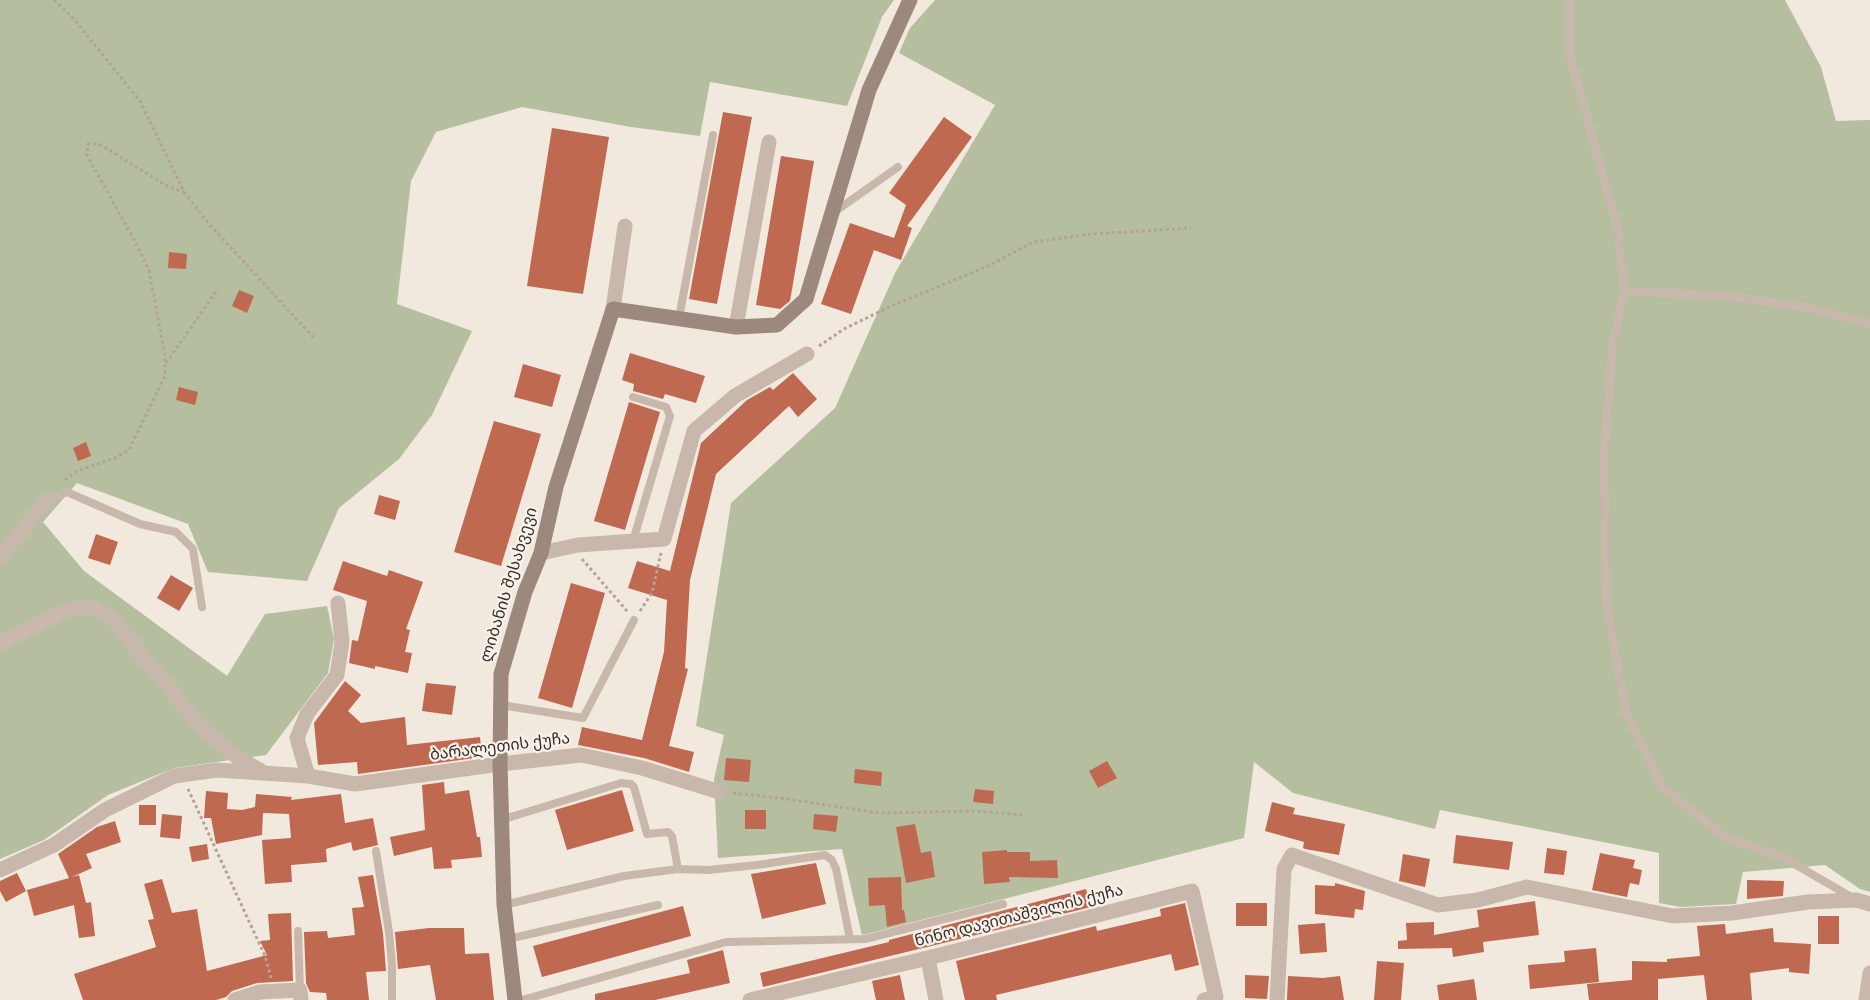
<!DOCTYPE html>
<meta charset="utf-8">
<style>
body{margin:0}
canvas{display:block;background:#f1e8de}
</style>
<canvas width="1870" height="1000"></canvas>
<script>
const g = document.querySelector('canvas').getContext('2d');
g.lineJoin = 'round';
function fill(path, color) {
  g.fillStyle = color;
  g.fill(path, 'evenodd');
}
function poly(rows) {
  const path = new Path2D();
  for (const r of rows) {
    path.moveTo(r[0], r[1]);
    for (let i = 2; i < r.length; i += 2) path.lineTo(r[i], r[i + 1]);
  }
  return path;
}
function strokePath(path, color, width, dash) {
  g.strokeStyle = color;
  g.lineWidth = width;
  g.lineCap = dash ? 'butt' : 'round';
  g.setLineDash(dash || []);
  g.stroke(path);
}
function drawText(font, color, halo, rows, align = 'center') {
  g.font = font + ' "Fira Sans Condensed","Noto Sans Georgian",sans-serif';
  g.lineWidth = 4.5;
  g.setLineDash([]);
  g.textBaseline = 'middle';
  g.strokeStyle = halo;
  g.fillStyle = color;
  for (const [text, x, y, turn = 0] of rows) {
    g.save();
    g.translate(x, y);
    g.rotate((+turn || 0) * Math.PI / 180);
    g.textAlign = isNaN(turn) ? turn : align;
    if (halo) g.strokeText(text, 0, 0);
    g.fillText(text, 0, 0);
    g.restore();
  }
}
const green = poly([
 [0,0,894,0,882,17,847,106,710,82,700,136,631,127,522,107,436,132,411,181,397,304,472,331,432,415,399,459,339,508,307,581,208,572,188,524,77,483,43,522,84,571,227,676,265,614,327,606,334,639,328,673,266,755,174,768,108,795,44,840,0,859],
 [935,0,1785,0,1821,67,1836,121,1870,120,1870,892,1860,889,1825,865,1743,872,1736,904,1681,907,1659,903,1659,853,1440,810,1435,829,1293,793,1254,762,1244,838,862,935,842,849,718,858,714,779,724,735,696,726,731,503,835,408,896,271,995,105,899,53,910,28]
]);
const building = poly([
 [723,112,752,117,717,304,689,299],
 [944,117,972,137,907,226,912,228,901,260,874,250,851,314,821,304,850,223,894,238,906,205,889,193],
 [552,128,609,137,583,294,527,286],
 [781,156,814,161,790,301,780,309,756,305],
 [169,252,187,254,186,269,168,268],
 [239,290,254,296,247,313,232,306],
 [630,353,705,376,696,403,665,394,663,399,633,391,634,384,622,380],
 [523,364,561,375,552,407,514,397],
 [793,373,817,399,798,417,789,406,716,474,690,580,685,668,688,669,669,746,694,752,689,772,644,758,578,745,582,727,642,740,664,652,667,600,628,588,637,561,670,571,701,443,747,400,770,387,773,390],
 [179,387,198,392,195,405,176,400],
 [629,402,660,412,625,530,594,521],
 [494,421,541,434,501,566,454,552],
 [86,442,91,456,78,461,73,448],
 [379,495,400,501,395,520,374,514],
 [96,534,118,542,110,565,88,558],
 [343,561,387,576,389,570,423,582,406,629,410,630,405,652,412,653,408,673,375,666,375,669,349,663,352,640,358,641,367,601,333,590],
 [171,575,193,588,179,611,157,598],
 [571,583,605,593,572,708,538,698],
 [345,681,361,695,348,711,361,723,405,717,407,745,480,737,482,757,358,774,357,762,318,765,314,723],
 [426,683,456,686,452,715,422,711],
 [726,758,751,760,749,782,724,780],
 [1107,761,1117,778,1098,788,1089,771],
 [855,769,882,772,881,786,854,783],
 [444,782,445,794,469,790,477,837,480,837,482,857,451,860,452,868,434,869,432,847,394,856,390,837,425,830,422,785],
 [975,789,994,791,993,804,973,802],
 [622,790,634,831,567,850,555,810],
 [206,791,228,793,227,809,242,810,255,807,256,794,292,797,291,800,341,794,345,823,373,818,378,845,353,851,351,842,326,849,327,862,291,865,292,882,265,884,262,840,291,838,289,814,263,813,262,835,216,844,211,818,204,818],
 [1272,802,1295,808,1293,814,1345,824,1339,855,1305,849,1303,848,1304,842,1265,831],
 [139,805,156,805,156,825,139,825],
 [745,810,766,810,766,829,745,829],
 [162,814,182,816,180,839,160,837],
 [814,814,838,816,836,832,813,829],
 [115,821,121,842,86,854,92,868,72,877,79,875,86,903,91,902,95,936,79,938,74,905,34,916,27,890,69,878,58,854,97,827],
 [915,824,921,853,931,851,935,877,906,883,896,827],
 [1456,835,1513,842,1509,870,1453,863],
 [207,844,209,859,192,862,189,847],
 [1547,848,1567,851,1564,875,1544,873],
 [1007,850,1007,852,1030,852,1030,861,1057,860,1058,878,1009,877,1010,882,984,884,982,852],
 [1600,853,1635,860,1633,868,1642,870,1639,885,1630,883,1627,897,1592,890],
 [1403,854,1430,859,1425,887,1399,881],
 [816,863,826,904,762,919,751,874],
 [17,873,26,891,6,902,0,891,0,881],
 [373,875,383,933,386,971,366,972,369,1000,327,1000,326,993,310,992,306,983,304,932,327,931,328,938,355,935,352,908,364,907,358,877],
 [901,877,902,910,904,910,906,922,887,927,885,905,869,906,868,878],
 [162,879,172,913,197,909,207,971,267,955,260,941,270,940,268,914,291,913,293,981,257,983,232,991,226,997,216,1000,83,1000,74,974,156,947,148,920,154,919,144,884],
 [1747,880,1784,881,1783,896,1747,899],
 [1335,883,1365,891,1363,910,1355,909,1354,918,1315,914,1315,885,1335,886],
 [1086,889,1091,907,763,987,760,973,889,942,889,940],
 [1535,901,1539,935,1483,942,1484,952,1453,957,1452,948,1398,949,1398,941,1407,940,1406,923,1434,922,1434,935,1479,927,1477,910],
 [1185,903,1199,965,1175,971,1171,954,996,995,997,1000,965,1000,956,961,1096,926,1097,931,1161,916,1160,909],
 [1236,903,1267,903,1267,926,1236,926],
 [683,906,691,936,542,977,533,946],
 [1818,916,1839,916,1839,944,1818,944],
 [1325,923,1327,952,1300,954,1298,925],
 [1725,924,1726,934,1773,928,1774,942,1811,944,1809,974,1789,972,1789,968,1750,973,1752,1000,1707,1000,1704,975,1658,979,1658,1000,1589,1000,1587,984,1632,980,1632,961,1667,962,1667,959,1700,956,1697,926],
 [429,928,464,928,465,954,489,953,494,1000,436,1000,430,965,398,969,395,932],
 [1596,948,1599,982,1530,989,1528,965,1565,962,1564,951],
 [723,950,730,983,655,1000,595,1000,595,994,690,973,687,960],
 [1377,961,1404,963,1401,1000,1374,1000],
 [900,975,905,1000,876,1000,872,981],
 [1245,975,1269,976,1267,999,1245,998],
 [1288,976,1323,978,1340,976,1344,1000,1287,1000],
 [1474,979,1477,1000,1439,1000,1437,985]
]);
const path = poly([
 [54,0,73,18,140,101,184,192,210,225,314,338],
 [819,346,844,329,889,307,988,266,1033,242,1092,234,1191,228],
 [166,363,218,289],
 [65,480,77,471,115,458,129,450,165,376,165,355,149,270,132,236,87,155,88,144,99,144,169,187,184,192],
 [582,559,627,611],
 [640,611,652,593,661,553],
 [188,789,265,956,271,978],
 [733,793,787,799,880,813,976,811,1024,815]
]);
const lane = poly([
 [1570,0,1570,56,1618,230,1624,291,1613,340,1604,456,1606,601,1626,713,1662,787,1725,837,1784,858,1853,898],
 [833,213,898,167],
 [1624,291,1726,296,1806,307,1870,324],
 [679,318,713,135],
 [47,500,67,492,140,524,176,532,193,549,202,607],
 [633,541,670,416,666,407,633,397],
 [501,705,583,718,634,620],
 [501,820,621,783,631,784,634,787,647,834,668,832,672,836,678,869],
 [376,851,389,932,392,964,392,1000],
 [504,905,624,876,678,869,708,870,757,865,825,855,832,860,836,869,850,939],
 [298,931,300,990],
 [508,939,658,905],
 [522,1000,726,942,865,939,1003,904]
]);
const street = poly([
 [613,309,625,226],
 [736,327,769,142],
 [541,553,578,545,664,539,694,431,735,396,807,354],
 [0,558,47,500],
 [0,644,63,612,81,607,95,608,110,616,201,727,237,757,261,771],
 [308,776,297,738,307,714,337,675,342,642,338,603],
 [0,870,54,845,105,810,174,776,217,770,308,776,355,784,500,764,581,755,642,768,720,792],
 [928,958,936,1000],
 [235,1000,260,992,300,990,301,1000],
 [750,1000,928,958,1192,891,1216,997,1204,1000],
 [1277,1000,1284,869,1292,855,1438,905,1478,900,1527,887,1673,916,1732,913,1808,902,1856,900,1870,904],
 [1866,1000,1870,973]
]);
const secondary = poly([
 [515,1000,504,905,500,764,501,674,525,592,541,553,556,487,613,309,736,327,777,325,806,299,869,90,910,0]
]);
const streetNames = [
 ["ლიბანის შესახვევი",509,585,-73],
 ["ბარალეთის ქუჩა",500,747,-7],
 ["ნინო დავითაშვილის ქუჩა",1019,916,-14]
];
fill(green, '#b5bf9f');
fill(building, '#be6950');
strokePath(path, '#b4a295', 3, [3, 3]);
strokePath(lane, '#c8b8ab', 8);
strokePath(street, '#c8b8ab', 15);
strokePath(secondary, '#9c887c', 15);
drawText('16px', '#372e2a', '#f9f2eb', streetNames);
</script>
